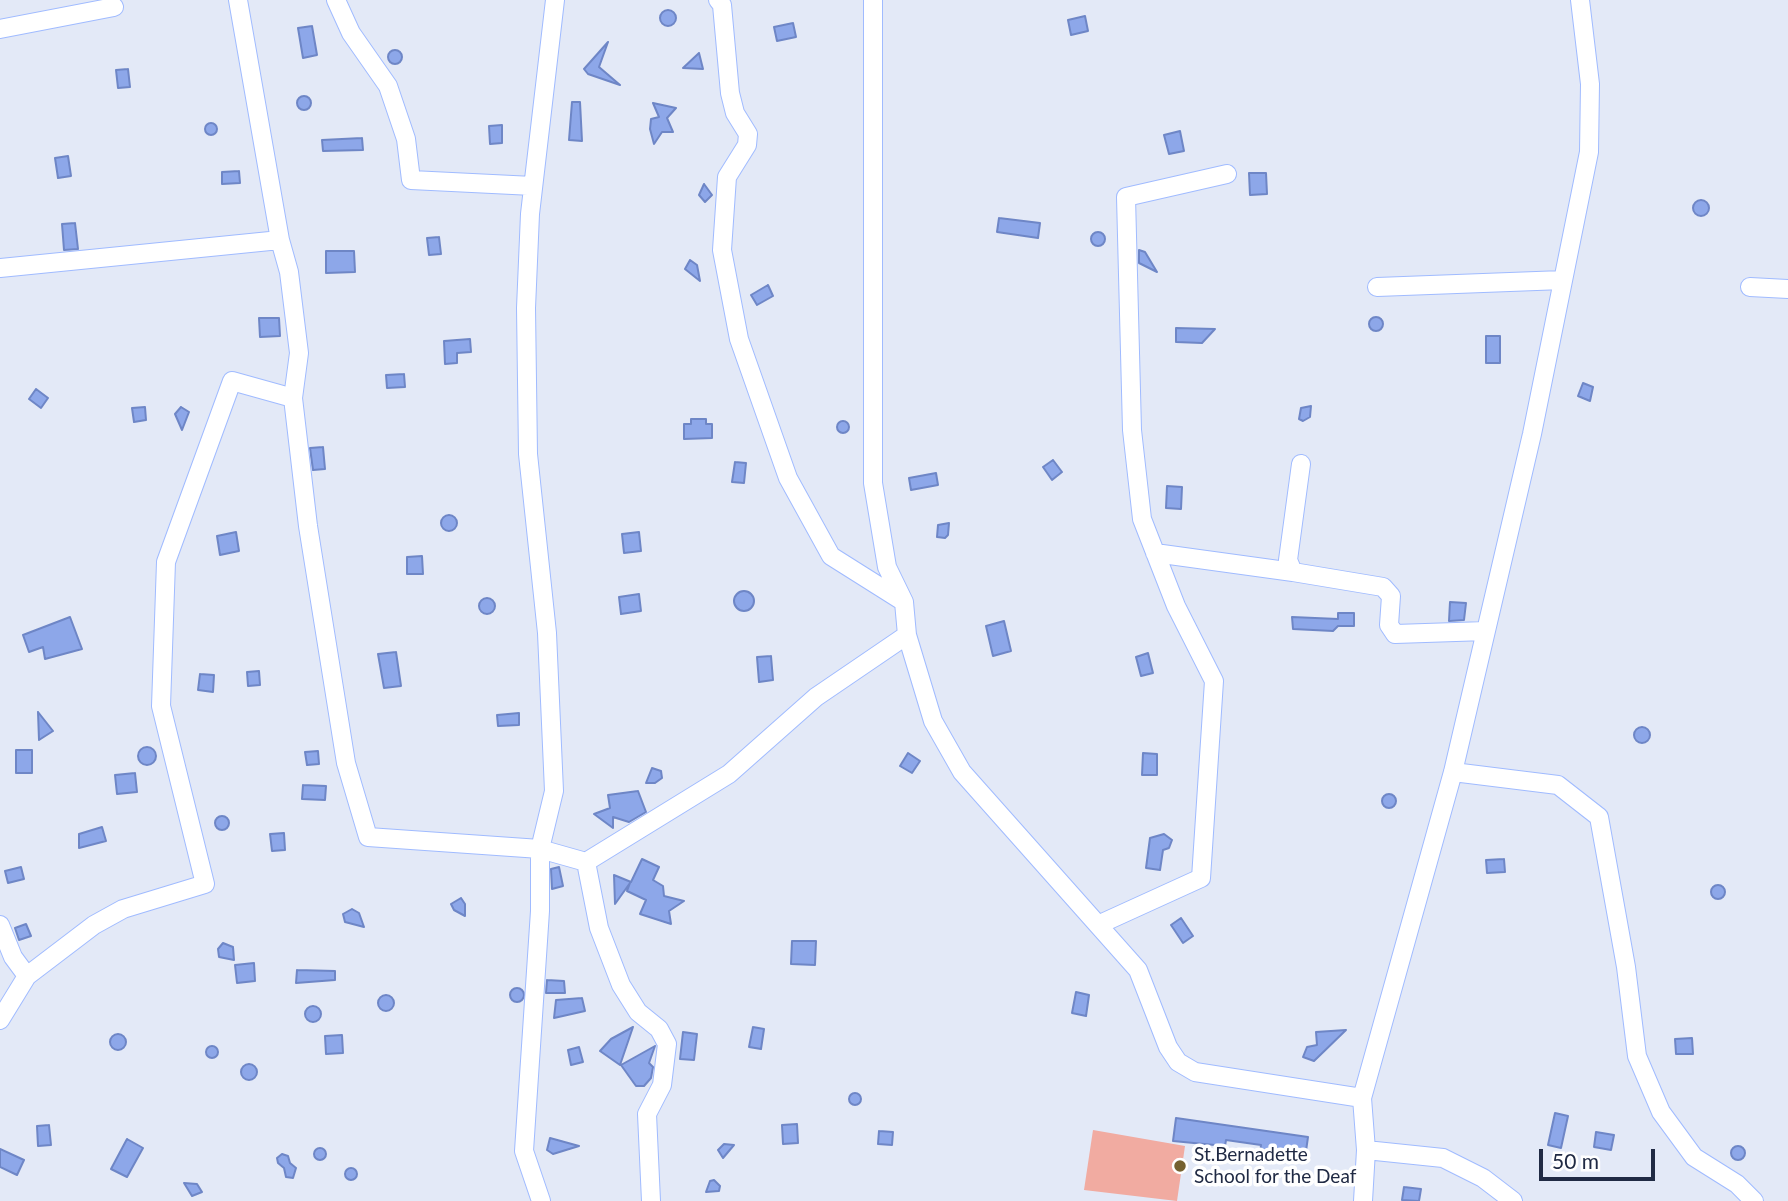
<!DOCTYPE html>
<style>
body{margin:0}
#map{position:relative;width:1788px;height:1201px;overflow:hidden;background:#e3e9f7;font-family:Lato,sans-serif}
canvas{display:block}
.scale{position:absolute;left:1539px;top:1149px;width:116px;height:32px;box-sizing:border-box;border:4px solid #202a44;border-top:0;padding-left:9px;font-size:21px;line-height:24px;white-space:nowrap;color:#202a44;-webkit-text-stroke:5px #fff;paint-order:stroke}
</style>
<div id="map">
<canvas width="1788" height="1201"></canvas>
<div class="scale">50 m</div>
</div>
<script>
const g = document.querySelector('canvas').getContext('2d');
g.lineJoin = 'round';
function fill(path, color) {
  g.fillStyle = color;
  g.fill(path, 'evenodd');
}
function poly(rows) {
  const path = new Path2D();
  for (const r of rows) {
    if (r.length === 3) {
      path.moveTo(r[0] + r[2], r[1]);
      path.arc(r[0], r[1], r[2], 0, 2 * Math.PI);
      continue;
    }
    path.moveTo(r[0], r[1]);
    for (let i = 2; i < r.length; i += 2) path.lineTo(r[i], r[i + 1]);
  }
  return path;
}
function strokePath(path, color, width, dash) {
  g.strokeStyle = color;
  g.lineWidth = width;
  g.lineCap = dash ? 'butt' : 'round';
  g.setLineDash(dash || []);
  g.stroke(path);
}
function drawText(font, color, halo, rows, align = 'center') {
  g.font = font + ' Lato,sans-serif';
  g.lineWidth = 7;
  g.setLineDash([]);
  g.textBaseline = 'middle';
  g.strokeStyle = halo;
  g.fillStyle = color;
  for (const [text, x, y, turn = 0] of rows) {
    g.save();
    g.translate(x, y);
    g.rotate((+turn || 0) * Math.PI / 180);
    g.textAlign = isNaN(turn) ? turn : align;
    if (halo) g.strokeText(text, 0, 0);
    g.fillText(text, 0, 0);
    g.restore();
  }
}
const green = poly([
 [1093,1130,1185,1146,1177,1201,1084,1190]
]);
const building = poly([
 [668,18,8],
 [1085,16,1088,31,1071,35,1068,20,1085,16],
 [793,23,796,37,777,41,774,27,793,23],
 [312,26,317,55,303,58,298,28,312,26],
 [608,42,599,67,620,85,588,74,584,69,608,42],
 [395,57,7],
 [699,53,703,69,683,68,699,53],
 [128,69,130,87,118,88,116,70,128,69],
 [304,103,7],
 [572,102,580,102,582,141,569,140,572,102],
 [653,103,676,108,667,118,673,132,662,132,654,144,650,129,651,119,659,117,653,103],
 [211,129,6],
 [502,125,502,143,490,144,489,126,502,125],
 [1180,131,1184,151,1169,154,1164,135,1180,131],
 [362,138,363,150,323,151,322,140,362,138],
 [68,156,71,176,58,178,55,158,68,156],
 [239,171,240,183,222,184,222,172,239,171],
 [1249,173,1266,173,1267,194,1250,195,1249,173],
 [704,184,712,195,705,202,699,195,704,184],
 [1701,208,8],
 [999,218,1040,223,1038,238,997,232,999,218],
 [75,223,78,249,64,250,62,224,75,223],
 [1098,239,7],
 [439,237,441,254,429,255,427,238,439,237],
 [1139,250,1145,252,1157,272,1139,263,1139,250],
 [326,251,354,251,355,272,326,273,326,251],
 [690,260,697,265,700,281,685,269,690,260],
 [768,285,773,296,757,305,751,295,768,285],
 [1376,324,7],
 [259,318,279,318,280,336,260,337,259,318],
 [1176,328,1215,329,1202,343,1176,342,1176,328],
 [1486,336,1500,336,1500,363,1486,363,1486,336],
 [470,339,471,352,457,353,457,363,445,364,444,341,470,339],
 [404,374,405,387,387,388,386,375,404,374],
 [1583,383,1593,387,1590,401,1578,396,1583,383],
 [36,389,48,398,41,408,29,399,36,389],
 [1311,406,1310,417,1303,421,1299,419,1301,408,1311,406],
 [145,407,146,420,134,422,132,408,145,407],
 [181,407,189,412,182,430,175,414,181,407],
 [691,419,706,419,706,424,712,424,712,438,684,439,684,424,691,424,691,419],
 [843,427,6],
 [323,447,325,469,313,470,310,448,323,447],
 [1053,460,1062,472,1052,480,1043,467,1053,460],
 [735,462,746,463,744,483,732,482,735,462],
 [936,473,938,485,911,490,909,478,936,473],
 [1167,486,1182,487,1181,509,1166,508,1167,486],
 [449,523,8],
 [949,523,948,535,945,538,937,537,938,525,949,523],
 [236,532,239,551,220,555,217,536,236,532],
 [639,532,641,551,624,553,622,534,639,532],
 [422,556,423,574,407,574,407,557,422,556],
 [744,601,10],
 [639,594,641,611,621,614,619,597,639,594],
 [487,606,8],
 [1450,602,1466,603,1464,620,1449,621,1450,602],
 [1338,613,1354,613,1354,626,1338,626,1333,631,1293,629,1292,617,1338,619,1338,613],
 [70,617,82,649,45,659,43,647,29,652,23,635,70,617],
 [1004,621,1011,651,993,656,986,626,1004,621],
 [396,652,401,686,384,688,378,654,396,652],
 [1148,653,1153,673,1141,676,1136,657,1148,653],
 [771,656,773,680,759,682,757,657,771,656],
 [259,671,260,685,248,686,247,672,259,671],
 [200,674,214,675,213,692,198,690,200,674],
 [38,712,53,731,39,740,38,712],
 [519,713,519,725,498,726,497,715,519,713],
 [1642,735,8],
 [147,756,9],
 [16,750,32,750,32,773,16,773,16,750],
 [318,751,319,764,307,765,305,752,318,751],
 [908,753,920,761,912,773,900,766,908,753],
 [1143,753,1157,754,1157,775,1142,775,1143,753],
 [652,768,661,771,662,778,655,783,646,783,652,768],
 [135,773,137,792,117,794,115,775,135,773],
 [303,785,326,786,325,800,302,799,303,785],
 [638,791,646,812,629,822,613,817,613,828,594,814,610,808,608,795,638,791],
 [1389,801,7],
 [222,823,7],
 [102,827,106,841,79,848,79,834,102,827],
 [284,833,285,850,272,851,270,834,284,833],
 [1164,834,1172,840,1169,848,1163,850,1160,870,1146,868,1150,838,1164,834],
 [642,859,659,867,653,880,663,886,664,896,684,901,669,911,671,924,640,914,646,900,627,891,630,883,615,904,614,875,631,882,642,859],
 [1504,859,1505,872,1487,873,1486,860,1504,859],
 [21,867,24,879,8,883,5,871,21,867],
 [559,867,563,886,552,889,551,869,559,867],
 [1718,892,7],
 [461,898,465,904,465,916,454,910,451,904,461,898],
 [352,909,359,913,364,927,345,922,343,914,352,909],
 [1181,918,1193,936,1183,943,1171,925,1181,918],
 [26,924,31,936,19,940,15,928,26,924],
 [792,941,816,941,815,965,791,964,792,941],
 [223,943,233,947,234,960,219,957,218,949,223,943],
 [254,963,255,981,237,983,235,965,254,963],
 [297,970,335,971,335,980,296,983,297,970],
 [547,980,564,981,565,993,546,993,547,980],
 [517,995,7],
 [1076,992,1089,995,1086,1016,1072,1013,1076,992],
 [386,1003,8],
 [582,998,585,1011,554,1018,556,1000,582,998],
 [313,1014,8],
 [633,1027,620,1065,600,1051,611,1039,633,1027],
 [753,1027,764,1029,761,1049,749,1047,753,1027],
 [1346,1030,1314,1061,1303,1057,1307,1047,1317,1045,1316,1032,1346,1030],
 [683,1032,697,1034,694,1060,680,1059,683,1032],
 [118,1042,8],
 [342,1035,343,1053,326,1054,325,1036,342,1035],
 [1692,1038,1693,1054,1676,1054,1675,1039,1692,1038],
 [212,1052,6],
 [655,1046,649,1063,653,1067,651,1078,644,1086,636,1086,621,1065,655,1046],
 [579,1047,583,1062,571,1065,568,1050,579,1047],
 [249,1072,8],
 [855,1099,6],
 [1555,1113,1568,1116,1561,1148,1548,1145,1555,1113],
 [1176,1118,1308,1137,1305,1158,1260,1153,1261,1145,1226,1140,1225,1146,1173,1141,1176,1118],
 [797,1124,798,1143,783,1144,782,1125,797,1124],
 [49,1125,51,1145,38,1146,37,1126,49,1125],
 [879,1131,893,1132,892,1145,878,1144,879,1131],
 [1596,1132,1614,1135,1611,1150,1594,1147,1596,1132],
 [550,1138,579,1146,553,1154,547,1150,550,1138],
 [127,1139,143,1148,127,1177,111,1169,127,1139],
 [724,1144,734,1145,723,1158,718,1150,724,1144],
 [1738,1153,7],
 [320,1154,6],
 [0,1149,24,1160,17,1175,0,1167,0,1149],
 [282,1154,288,1156,290,1163,296,1168,293,1178,286,1177,284,1168,278,1163,277,1158,282,1154],
 [351,1174,6],
 [714,1180,720,1186,719,1191,706,1192,710,1181,714,1180],
 [184,1183,197,1184,202,1192,192,1196,184,1183],
 [1404,1187,1421,1189,1419,1201,1402,1200,1404,1187]
]);
const minor = poly([
 [238,0,280,240,289,272,299,353,293,398,308,526,346,763,368,837,540,849,586,862,729,774,816,697,907,635],
 [336,0,351,33,388,86,406,139,411,180,533,186],
 [718,0,722,5,730,93,735,113,748,134,747,145,727,177,722,250,739,339,788,478,831,556,904,602],
 [873,0,873,483,887,567,904,602,907,635,933,721,962,772,1138,970,1168,1047,1178,1062,1195,1072,1362,1098],
 [0,29,114,7],
 [0,268,280,240],
 [1377,287,1563,280],
 [1750,287,1788,289],
 [1301,464,1288,560,1293,572,1383,587,1391,596,1389,625,1395,634,1486,631],
 [1155,553,1293,572],
 [1453,772,1558,785,1599,817,1626,967,1637,1056,1661,1112,1694,1157,1737,1184,1754,1201],
 [586,862,599,928,621,985,638,1012,659,1029,667,1044,662,1085,647,1114,651,1201],
 [1100,924,1201,878,1214,681,1176,606,1142,519,1132,430,1126,197,1227,174],
 [0,925,13,957,27,976],
 [0,1020,27,976,94,925,123,909,205,884,161,706,166,562,232,381,293,398],
 [1366,1150,1443,1158,1483,1178,1513,1201],
 [541,1201,524,1151,540,911,540,849,554,791,547,633,528,454,526,308,530,214,555,0],
 [1363,1201,1366,1150,1362,1098,1453,772,1532,434,1589,152,1590,84,1580,0]
]);
const markers = [
 [1180,1166,7,"#756130"]
];
const poiNames = [
 ["St.Bernadette",1194,1155],
 ["School for the Deaf",1194,1177]
];
fill(green, '#f1aba1');
fill(building, '#8da7e9');
strokePath(building, '#6e86c6', 2);
strokePath(minor, '#a0bbff', 20);
strokePath(minor, '#fff', 18);
for (const [x, y, r, color] of markers) {
  const dot = new Path2D();
  dot.arc(x, y, r, 0, 2 * Math.PI);
  g.fillStyle = color;
  g.fill(dot);
  strokePath(dot, '#fff', 2.5);
}
drawText('19px', '#202a44', '#fff', poiNames, 'left');
</script>
